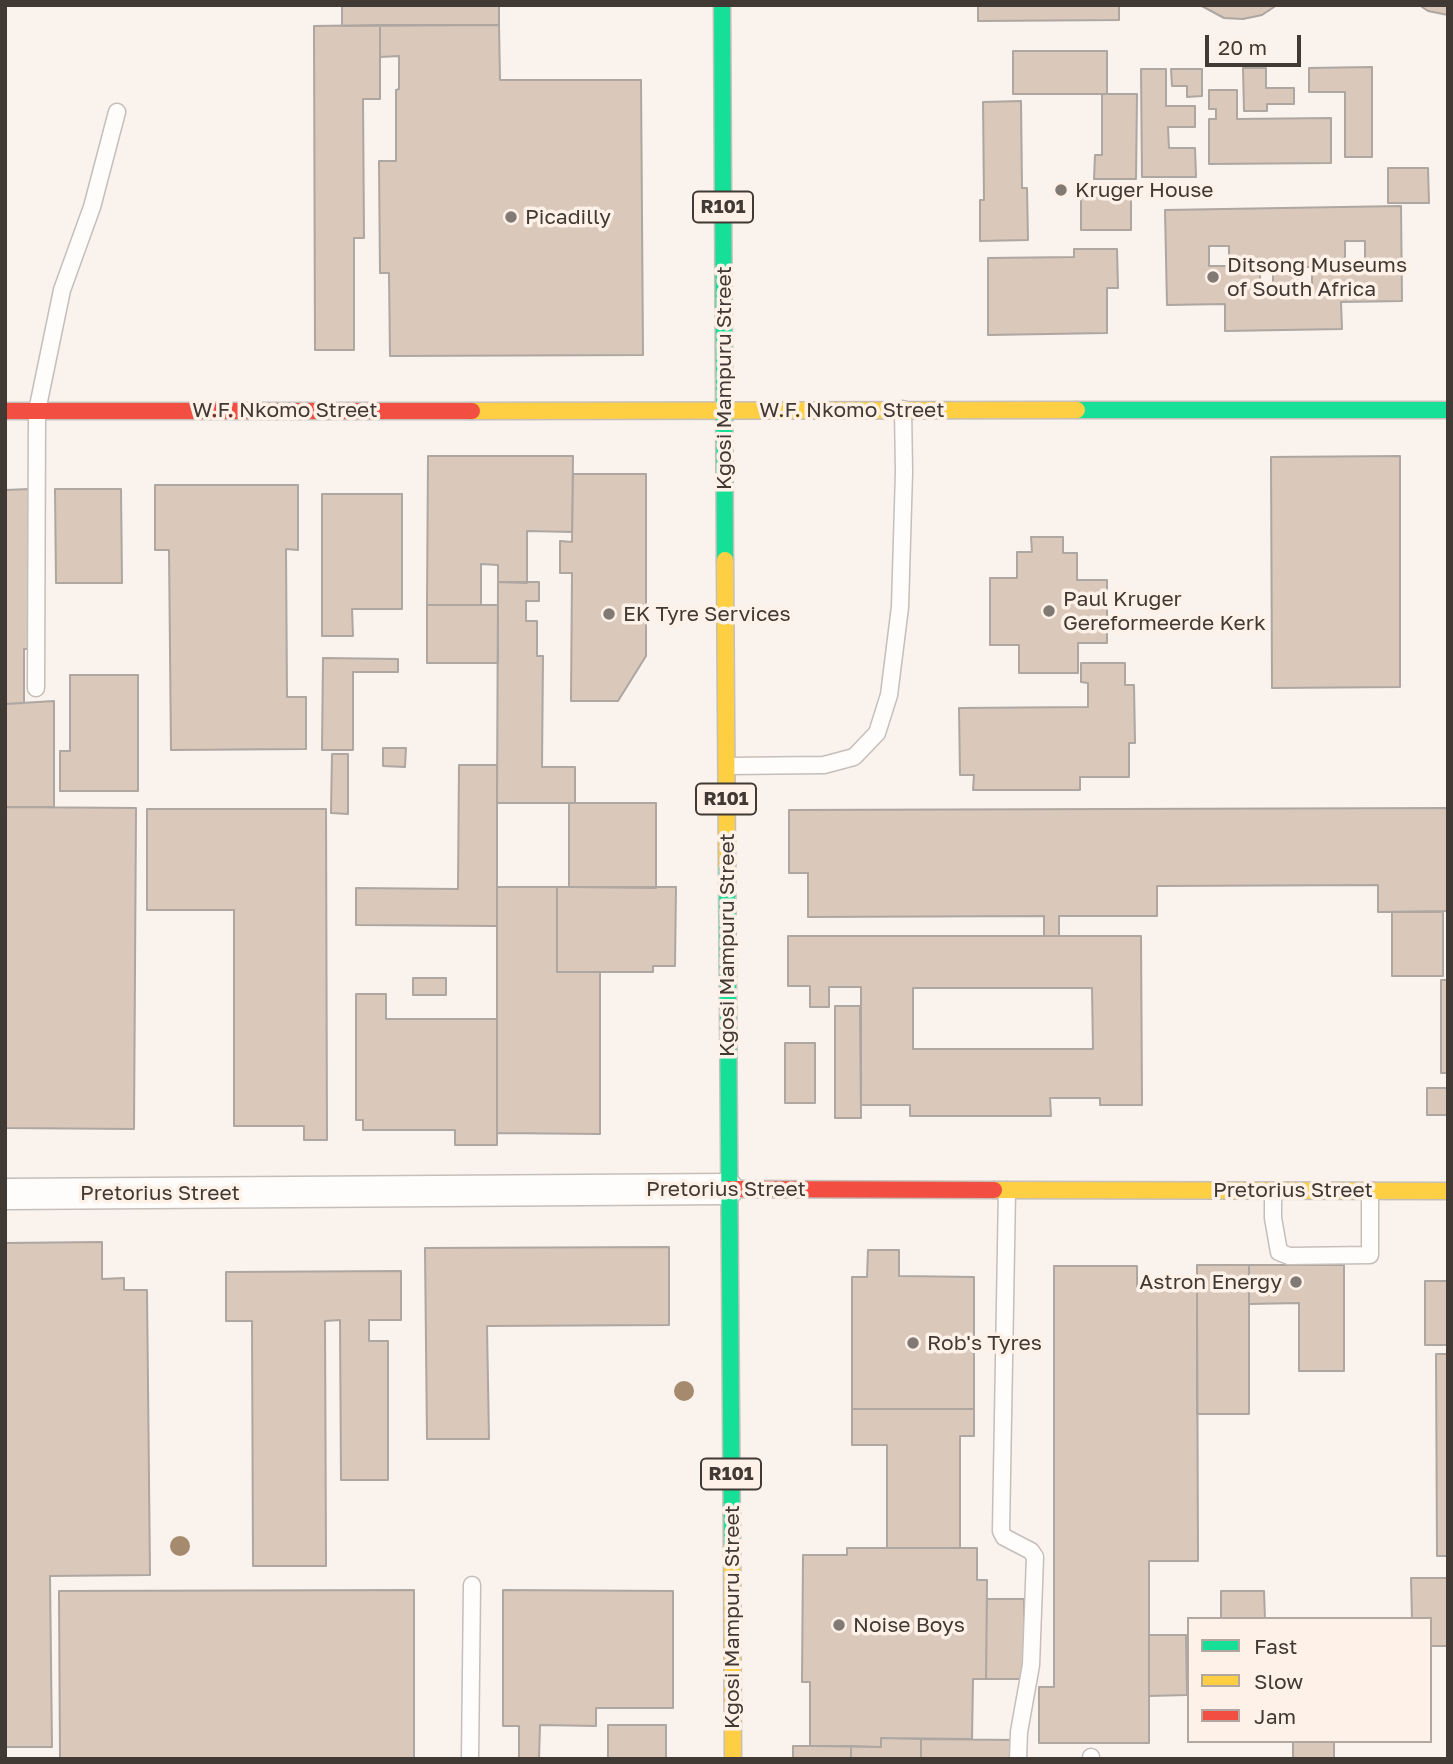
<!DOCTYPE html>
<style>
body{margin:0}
#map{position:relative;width:1453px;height:1764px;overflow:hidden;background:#f9f2ed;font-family:"Golos Text",sans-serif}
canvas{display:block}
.frame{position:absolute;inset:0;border:7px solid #413933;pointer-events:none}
.legend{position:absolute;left:1187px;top:1617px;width:245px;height:126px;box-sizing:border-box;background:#fef1e8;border:2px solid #b2a7a0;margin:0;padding:9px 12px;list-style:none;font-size:21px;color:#413933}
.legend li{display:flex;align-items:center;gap:14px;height:35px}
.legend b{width:35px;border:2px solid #b2a7a0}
.scale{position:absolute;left:1205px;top:35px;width:96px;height:32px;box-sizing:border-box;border:4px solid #413933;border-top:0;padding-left:9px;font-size:21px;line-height:24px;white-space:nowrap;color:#413933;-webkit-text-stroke:5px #fef1e8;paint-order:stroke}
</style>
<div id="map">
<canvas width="1453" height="1764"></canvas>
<div class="frame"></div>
<ul class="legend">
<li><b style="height:9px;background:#16e098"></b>Fast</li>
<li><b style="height:9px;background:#ffcf43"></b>Slow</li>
<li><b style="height:9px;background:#f24e42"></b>Jam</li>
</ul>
<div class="scale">20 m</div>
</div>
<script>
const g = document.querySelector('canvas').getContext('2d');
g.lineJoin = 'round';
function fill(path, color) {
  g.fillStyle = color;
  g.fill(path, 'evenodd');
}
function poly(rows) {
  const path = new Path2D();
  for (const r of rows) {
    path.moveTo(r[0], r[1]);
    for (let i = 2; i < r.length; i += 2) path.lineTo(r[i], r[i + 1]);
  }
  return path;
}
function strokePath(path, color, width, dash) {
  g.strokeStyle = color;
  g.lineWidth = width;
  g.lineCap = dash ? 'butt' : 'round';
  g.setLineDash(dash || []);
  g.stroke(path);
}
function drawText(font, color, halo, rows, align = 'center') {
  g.font = font + ' "Golos Text",sans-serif';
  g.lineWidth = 7;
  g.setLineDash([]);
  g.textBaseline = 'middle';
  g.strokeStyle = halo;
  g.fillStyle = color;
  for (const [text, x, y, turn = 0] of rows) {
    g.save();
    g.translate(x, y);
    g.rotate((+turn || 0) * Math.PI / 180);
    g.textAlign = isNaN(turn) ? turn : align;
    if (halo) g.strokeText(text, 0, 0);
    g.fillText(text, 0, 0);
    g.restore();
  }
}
const building = poly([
 [342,5,499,5,499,25,342,26,342,5],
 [978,5,1119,5,1119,20,978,21,978,5],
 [1200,5,1277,5,1262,15,1243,19,1224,18,1200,5],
 [1419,5,1448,5,1448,15,1428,11,1419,5],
 [380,25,499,25,500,80,641,80,643,355,390,356,389,273,380,273,379,161,396,161,396,90,399,89,399,56,380,57,380,25],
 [380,25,380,99,363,99,364,238,354,238,354,350,315,350,314,26,380,25],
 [1013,51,1107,51,1107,94,1013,94,1013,51],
 [1372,67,1372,157,1345,157,1345,92,1309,92,1309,68,1372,67],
 [1243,68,1266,68,1266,88,1294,88,1294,104,1267,104,1267,111,1244,111,1243,68],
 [1141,69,1166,69,1166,106,1195,106,1195,127,1168,127,1169,148,1195,148,1196,177,1142,177,1141,69],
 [1171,69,1202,69,1202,96,1187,97,1187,86,1172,86,1171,69],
 [1209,90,1237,90,1237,119,1331,118,1331,163,1209,164,1209,119,1216,119,1216,109,1209,109,1209,90],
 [1102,94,1137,94,1136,179,1094,179,1095,155,1102,155,1102,94],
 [1021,101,1022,188,1027,188,1028,240,980,241,980,200,984,200,983,102,1021,101],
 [1388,168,1428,168,1429,203,1388,203,1388,168],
 [1081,197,1131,197,1131,230,1081,230,1081,197],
 [1401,206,1402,301,1341,302,1342,329,1225,331,1225,304,1167,305,1165,210,1401,206],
 [1345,241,1365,241,1365,261,1345,262,1345,241],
 [1209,246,1229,246,1229,266,1209,266,1209,246],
 [1298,267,1312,267,1312,287,1299,287,1298,267],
 [1260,268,1273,268,1273,288,1260,289,1260,268],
 [1074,249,1117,249,1118,288,1107,288,1107,333,988,335,988,258,1074,257,1074,249],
 [428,456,573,456,572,532,527,531,527,583,498,582,498,565,481,564,481,605,427,605,428,456],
 [1400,456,1400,687,1272,688,1271,457,1400,456],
 [573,474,646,474,646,656,618,701,571,701,572,573,560,573,560,541,572,542,573,474],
 [155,485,298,485,298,550,286,549,287,697,306,697,306,749,171,750,169,550,155,550,155,485],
 [30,489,31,649,24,649,24,703,5,704,5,490,30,489],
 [55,489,121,489,122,583,56,583,55,489],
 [322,494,402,494,402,609,352,609,353,636,322,636,322,494],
 [1031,537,1063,537,1063,553,1077,553,1077,580,1107,580,1107,643,1078,643,1078,673,1019,673,1019,645,990,645,990,578,1017,578,1017,552,1032,552,1031,537],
 [498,582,539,582,539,601,526,601,526,621,537,621,537,656,543,656,542,767,575,767,575,803,497,803,498,582],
 [427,605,498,605,498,663,427,663,427,605],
 [323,658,398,659,398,672,353,672,353,750,322,750,323,658],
 [1081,663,1125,663,1125,685,1134,685,1135,743,1129,743,1129,777,1080,777,1080,790,973,790,974,775,960,775,959,708,1088,707,1088,683,1081,682,1081,663],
 [70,675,138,675,138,791,60,791,60,751,70,751,70,675],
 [54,701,54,807,5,807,5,704,54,701],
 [383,748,406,748,405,767,383,766,383,748],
 [332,754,348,754,348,814,331,813,332,754],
 [459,765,497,765,497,926,356,925,356,888,458,889,459,765],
 [569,803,656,803,656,888,569,887,569,803],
 [5,807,136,808,134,1129,5,1128,5,807],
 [1448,808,1448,911,1378,912,1378,885,1157,886,1157,916,1059,916,1059,936,1044,936,1044,916,808,917,808,873,789,873,789,810,1448,808],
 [147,809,326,809,327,1140,304,1140,304,1126,234,1126,234,910,147,910,147,809],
 [497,887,557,887,557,972,600,972,600,1134,497,1133,497,887],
 [557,887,676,887,675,966,653,966,653,972,557,972,557,887],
 [1392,912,1443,912,1443,976,1392,976,1392,912],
 [788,936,1141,936,1142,1105,1100,1105,1100,1098,1050,1098,1051,1116,910,1116,910,1105,861,1105,861,987,829,987,829,1007,810,1007,810,986,788,986,788,936],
 [913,988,1092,988,1093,1049,913,1049,913,988],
 [413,978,446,978,446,995,413,995,413,978],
 [1441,980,1448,980,1448,1073,1441,1073,1441,980],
 [356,994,386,994,386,1019,497,1019,497,1145,455,1145,455,1130,363,1130,363,1120,356,1120,356,994],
 [835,1006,860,1006,861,1118,835,1118,835,1006],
 [785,1043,815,1043,815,1103,785,1103,785,1043],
 [1427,1088,1448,1088,1448,1115,1427,1115,1427,1088],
 [102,1242,102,1279,124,1278,124,1290,147,1290,150,1575,50,1576,52,1747,5,1747,5,1243,102,1242],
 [669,1247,669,1325,487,1326,489,1439,427,1439,425,1248,669,1247],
 [868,1250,899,1250,899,1276,974,1277,974,1409,852,1409,852,1277,867,1277,868,1250],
 [1197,1265,1249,1265,1249,1414,1197,1414,1197,1265],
 [1249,1265,1344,1265,1344,1371,1299,1371,1299,1303,1249,1304,1249,1265],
 [1054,1266,1137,1266,1137,1288,1197,1288,1198,1561,1149,1561,1149,1743,1039,1743,1039,1687,1054,1687,1054,1266],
 [401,1271,401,1320,369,1320,369,1341,388,1341,388,1480,341,1480,340,1320,325,1321,326,1566,253,1566,252,1321,226,1321,226,1272,401,1271],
 [1425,1281,1448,1281,1448,1345,1425,1345,1425,1281],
 [1436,1354,1448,1354,1448,1563,1447,1556,1437,1556,1436,1354],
 [852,1409,974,1409,974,1436,960,1436,960,1548,887,1548,887,1445,852,1445,852,1409],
 [847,1548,977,1548,977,1580,987,1580,986,1679,973,1679,972,1739,881,1738,881,1747,810,1746,810,1682,802,1682,803,1555,847,1555,847,1548],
 [1411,1578,1448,1578,1448,1646,1430,1646,1430,1619,1412,1619,1411,1578],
 [414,1590,414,1759,60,1759,59,1591,414,1590],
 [503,1590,673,1591,673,1708,596,1708,596,1726,540,1725,539,1759,519,1759,519,1726,503,1726,503,1590],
 [1221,1591,1264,1591,1265,1619,1221,1619,1221,1591],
 [987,1599,1024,1599,1024,1679,986,1679,987,1599],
 [1149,1635,1186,1635,1187,1695,1149,1696,1149,1635],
 [608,1725,666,1725,666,1759,608,1759,608,1725],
 [881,1738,921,1739,921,1759,851,1759,851,1746,881,1747,881,1738],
 [921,1739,1014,1740,1014,1759,921,1759,921,1739],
 [1293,1741,1334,1741,1334,1759,1293,1759,1293,1741],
 [793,1746,851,1746,851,1759,793,1759,793,1746]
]);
const lane = poly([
 [36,688,37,411,62,290,92,207,117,112],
 [727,766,824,765,854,757,877,733,889,695,900,607,904,472,903,409],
 [1007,1190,1001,1531,1004,1537,1031,1551,1035,1557,1031,1665,1019,1732,1018,1759],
 [1273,1191,1273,1218,1279,1252,1289,1256,1370,1255,1370,1190],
 [470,1759,472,1585],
 [1091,1759,1091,1757]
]);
const street = poly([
 [5,1194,728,1189]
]);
const fast = poly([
 [722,5,725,560],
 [1077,410,1448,410],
 [727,865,732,1547]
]);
const slow = poly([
 [472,411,1077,410],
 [725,560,727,865],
 [994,1190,1448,1191],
 [732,1547,733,1759]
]);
const jam = poly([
 [5,411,472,411],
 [728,1189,994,1190]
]);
const trees = [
 [684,1391],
 [180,1546]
];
const markers = [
 [1061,190,7,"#817a74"],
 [511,217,7,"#817a74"],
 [1213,277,7,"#817a74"],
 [1049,611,7,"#817a74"],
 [609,614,7,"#817a74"],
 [1296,1282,7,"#817a74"],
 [913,1343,7,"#817a74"],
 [839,1625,7,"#817a74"]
];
const shields = [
 [723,207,60],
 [726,799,60],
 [731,1474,60]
];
const shieldNames = [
 ["R101",723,207],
 ["R101",726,799],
 ["R101",731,1474]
];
const poiNames = [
 ["Kruger House",1075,190],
 ["Picadilly",525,217],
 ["Ditsong Museums",1227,265],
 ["of South Africa",1227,289],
 ["Paul Kruger",1063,599],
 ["Gereformeerde Kerk",1063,623],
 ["EK Tyre Services",623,614],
 ["Astron Energy",1282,1282,"right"],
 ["Rob's Tyres",927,1343],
 ["Noise Boys",853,1625]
];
const streetNames = [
 ["Kgosi Mampuru Street",724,378,-90],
 ["W.F. Nkomo Street",285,410],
 ["W.F. Nkomo Street",852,410],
 ["Kgosi Mampuru Street",727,945,-90],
 ["Pretorius Street",726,1189],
 ["Pretorius Street",1293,1190],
 ["Pretorius Street",160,1193],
 ["Kgosi Mampuru Street",732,1617,-90]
];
fill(building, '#dac8bb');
strokePath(building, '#ada6a1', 2);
strokePath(lane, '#c5beb9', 19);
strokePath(street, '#c5beb9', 33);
strokePath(fast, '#c5beb9', 19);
strokePath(slow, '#c5beb9', 19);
strokePath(jam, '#c5beb9', 19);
strokePath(lane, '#fefdfc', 16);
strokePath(street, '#fefdfc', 30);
strokePath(fast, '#16e098', 16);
strokePath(slow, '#ffcf43', 16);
strokePath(jam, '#f24e42', 16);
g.fillStyle = '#a68a6d';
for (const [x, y] of trees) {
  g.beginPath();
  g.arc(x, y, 10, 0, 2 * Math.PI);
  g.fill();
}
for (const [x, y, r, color] of markers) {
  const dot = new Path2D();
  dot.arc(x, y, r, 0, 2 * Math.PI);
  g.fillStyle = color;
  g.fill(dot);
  strokePath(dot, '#fef1e8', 2.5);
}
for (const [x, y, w] of shields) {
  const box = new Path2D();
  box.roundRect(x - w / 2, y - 15.5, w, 31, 5);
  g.fillStyle = '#fef1e8';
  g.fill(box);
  strokePath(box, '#413933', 2);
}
drawText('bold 19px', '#413933', null, shieldNames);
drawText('21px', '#413933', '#fef1e8', poiNames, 'left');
drawText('21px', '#413933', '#fef1e8', streetNames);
</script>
